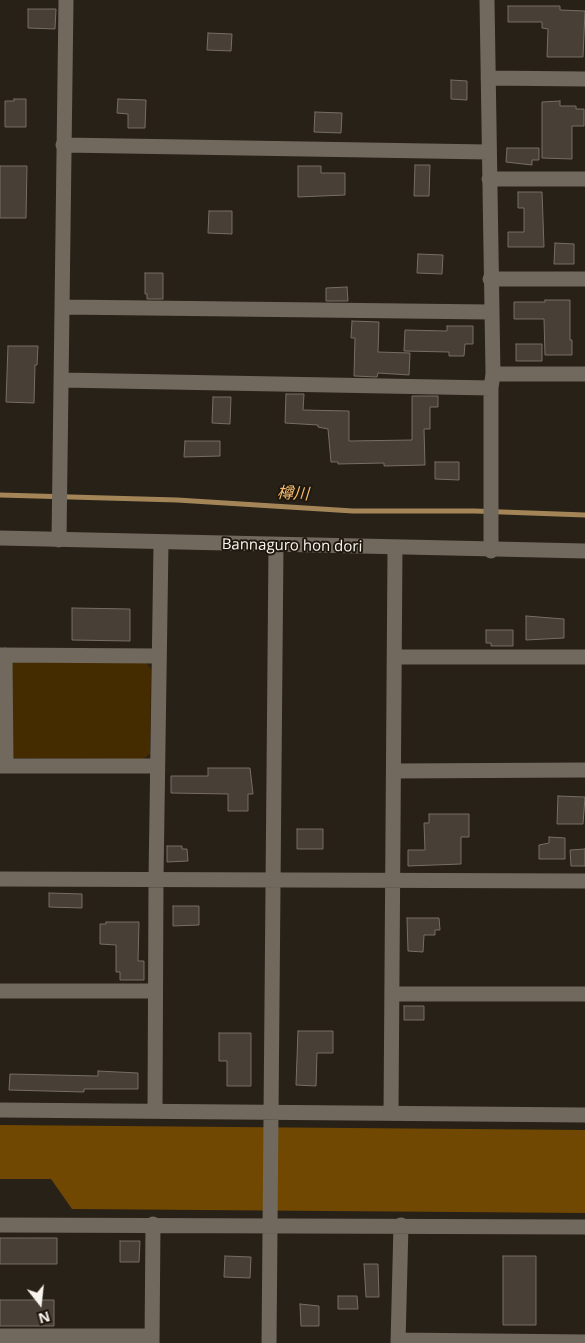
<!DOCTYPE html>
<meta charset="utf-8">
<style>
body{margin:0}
#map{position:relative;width:585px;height:1343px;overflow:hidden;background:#282118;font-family:"Open Sans",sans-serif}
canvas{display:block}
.north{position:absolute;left:15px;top:1278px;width:50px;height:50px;-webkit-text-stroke:4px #1f180f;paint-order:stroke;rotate:164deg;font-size:14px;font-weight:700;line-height:20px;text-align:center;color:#f8f3ed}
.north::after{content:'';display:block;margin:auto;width:18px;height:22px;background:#f8f3ed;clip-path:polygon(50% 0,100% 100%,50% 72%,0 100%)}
</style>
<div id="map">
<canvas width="585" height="1343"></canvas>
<div class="north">N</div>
</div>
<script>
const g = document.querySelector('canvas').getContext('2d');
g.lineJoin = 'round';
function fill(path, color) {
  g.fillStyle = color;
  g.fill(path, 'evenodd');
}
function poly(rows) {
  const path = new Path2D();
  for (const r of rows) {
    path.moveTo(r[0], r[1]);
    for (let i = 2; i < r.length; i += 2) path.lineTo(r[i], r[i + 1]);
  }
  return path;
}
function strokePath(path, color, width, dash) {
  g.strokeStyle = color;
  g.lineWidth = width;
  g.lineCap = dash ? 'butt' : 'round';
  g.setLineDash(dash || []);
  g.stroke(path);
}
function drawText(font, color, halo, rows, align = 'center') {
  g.font = font + ' "Open Sans","Noto Sans JP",sans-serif';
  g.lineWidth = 4;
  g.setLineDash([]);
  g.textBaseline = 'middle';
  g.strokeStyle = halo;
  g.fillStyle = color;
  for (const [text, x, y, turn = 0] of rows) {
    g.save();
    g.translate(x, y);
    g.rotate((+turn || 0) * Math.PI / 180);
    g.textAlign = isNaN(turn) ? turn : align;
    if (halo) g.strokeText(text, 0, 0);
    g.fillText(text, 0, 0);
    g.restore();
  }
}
const green = poly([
 [15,661,146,662,151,669,150,754,143,759,12,758,10,666]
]);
const forest = poly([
 [0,1125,585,1130,585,1213,72,1209,51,1179,0,1179]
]);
const stream = poly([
 [0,495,177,500,353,511,475,511,585,515]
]);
const building = poly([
 [508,6,560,6,560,10,585,11,583,57,547,57,548,29,542,28,542,22,508,22,508,6],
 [28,9,56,9,55,29,28,28,28,9],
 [208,33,232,34,231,51,207,50,208,33],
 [451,80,467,81,467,100,451,99,451,80],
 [14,99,26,99,26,127,5,127,5,101,14,101,14,99],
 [118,99,146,100,145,128,128,128,128,114,117,113,118,99],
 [560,101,560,106,576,106,576,109,584,109,584,126,572,126,572,159,542,158,542,102,560,101],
 [315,112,342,113,341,133,314,132,315,112],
 [507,148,539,148,539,160,532,160,532,165,506,162,507,148],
 [415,165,430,165,429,196,414,196,415,165],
 [0,166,27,166,26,218,0,218,0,166],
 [298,166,321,166,321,173,345,173,345,195,298,197,298,166],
 [518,192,542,192,544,247,508,247,508,232,524,232,524,208,518,208,518,192],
 [209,211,232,211,232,234,208,233,209,211],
 [555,243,574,244,574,264,554,264,555,243],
 [418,254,443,255,442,274,417,273,418,254],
 [145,273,163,273,163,299,147,299,147,294,145,294,145,273],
 [347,287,348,301,326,301,326,288,347,287],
 [545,300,570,300,570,340,572,340,572,355,545,355,544,319,514,319,514,302,545,302,545,300],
 [352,321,379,322,378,352,410,353,409,375,378,373,377,377,354,376,355,338,351,338,352,321],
 [447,326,473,326,473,344,465,344,464,356,449,356,449,352,404,351,405,330,447,331,447,326],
 [516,344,542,344,542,361,516,361,516,344],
 [8,346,38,346,37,365,35,365,34,403,6,402,8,346],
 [286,394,304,394,303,410,349,411,349,441,412,440,412,396,438,396,438,407,430,407,430,429,424,429,425,465,384,466,384,463,338,464,338,462,331,462,328,429,318,427,318,425,285,423,286,394],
 [213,397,231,397,230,424,212,423,213,397],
 [185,441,220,441,220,456,184,457,185,441],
 [435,462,459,462,459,480,435,479,435,462],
 [72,608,130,609,130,641,72,640,72,608],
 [526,616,564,619,564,638,526,640,526,616],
 [486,630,513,630,513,646,491,646,491,643,486,643,486,630],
 [208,768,250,768,253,794,248,794,248,811,228,811,228,794,171,793,171,776,208,776,208,768],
 [558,796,585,797,583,824,557,824,558,796],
 [429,814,469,814,469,837,461,837,461,864,408,866,408,850,425,850,424,823,429,823,429,814],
 [297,829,323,829,323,849,297,849,297,829],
 [549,837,565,838,565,859,539,859,539,845,549,843,549,837],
 [167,846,182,846,182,849,187,849,188,861,167,862,167,846],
 [585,849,585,866,571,866,570,850,585,849],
 [49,893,82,894,82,908,49,907,49,893],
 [173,906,199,906,199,925,173,926,173,906],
 [407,918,439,918,440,930,435,930,435,935,424,935,423,952,408,951,407,918],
 [106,922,139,922,138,961,144,961,144,980,120,980,120,972,116,972,116,945,100,944,100,924,106,924,106,922],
 [404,1006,424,1006,424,1020,404,1020,404,1006],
 [298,1031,333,1031,333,1053,317,1053,316,1086,296,1085,298,1031],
 [219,1033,251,1033,251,1086,227,1086,227,1061,219,1061,219,1033],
 [98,1071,138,1073,138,1089,84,1089,84,1092,9,1090,10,1074,98,1076,98,1071],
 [0,1238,57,1238,57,1264,0,1264,0,1238],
 [120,1241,140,1241,139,1262,120,1262,120,1241],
 [225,1256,251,1257,250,1278,224,1277,225,1256],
 [503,1256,536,1256,536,1325,503,1325,503,1256],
 [364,1264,378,1264,379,1297,366,1297,364,1264],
 [338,1296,357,1296,358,1309,338,1309,338,1296],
 [0,1300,54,1300,54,1326,0,1326,0,1300],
 [300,1304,319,1306,319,1326,301,1326,300,1304]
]);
const street = poly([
 [487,0,493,374,491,388,491,551],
 [488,78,585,79],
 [63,145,488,152],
 [489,179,585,179],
 [490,279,585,279],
 [62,307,490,312],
 [493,374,585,374],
 [62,380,491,388],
 [59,540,66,0],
 [0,655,159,656],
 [5,655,6,766],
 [395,657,585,657],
 [0,766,157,766],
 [394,771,585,770],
 [0,879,585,881],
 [0,991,155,991],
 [393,994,585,994],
 [0,1110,585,1115],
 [155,1111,156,879,161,543],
 [391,1113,395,548],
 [0,1225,585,1227],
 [0,1336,152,1336],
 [398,1340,585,1342],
 [152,1343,153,1224],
 [269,1343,276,545],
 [398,1343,401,1225]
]);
const secondary = poly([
 [0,538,585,551]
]);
const streetNames = [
 ["Bannaguro hon dori",292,546,1]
];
const waterNames = [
 ["樽川",293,494,3]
];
fill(green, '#452b00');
fill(forest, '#704801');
strokePath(stream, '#a38558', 5);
fill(building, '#484037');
strokePath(building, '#776e64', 1);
strokePath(street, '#71685e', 15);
strokePath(secondary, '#71685e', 15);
drawText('15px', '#f8f3ed', '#1f180f', streetNames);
drawText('italic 16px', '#f7bd6f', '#1f180f', waterNames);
</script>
